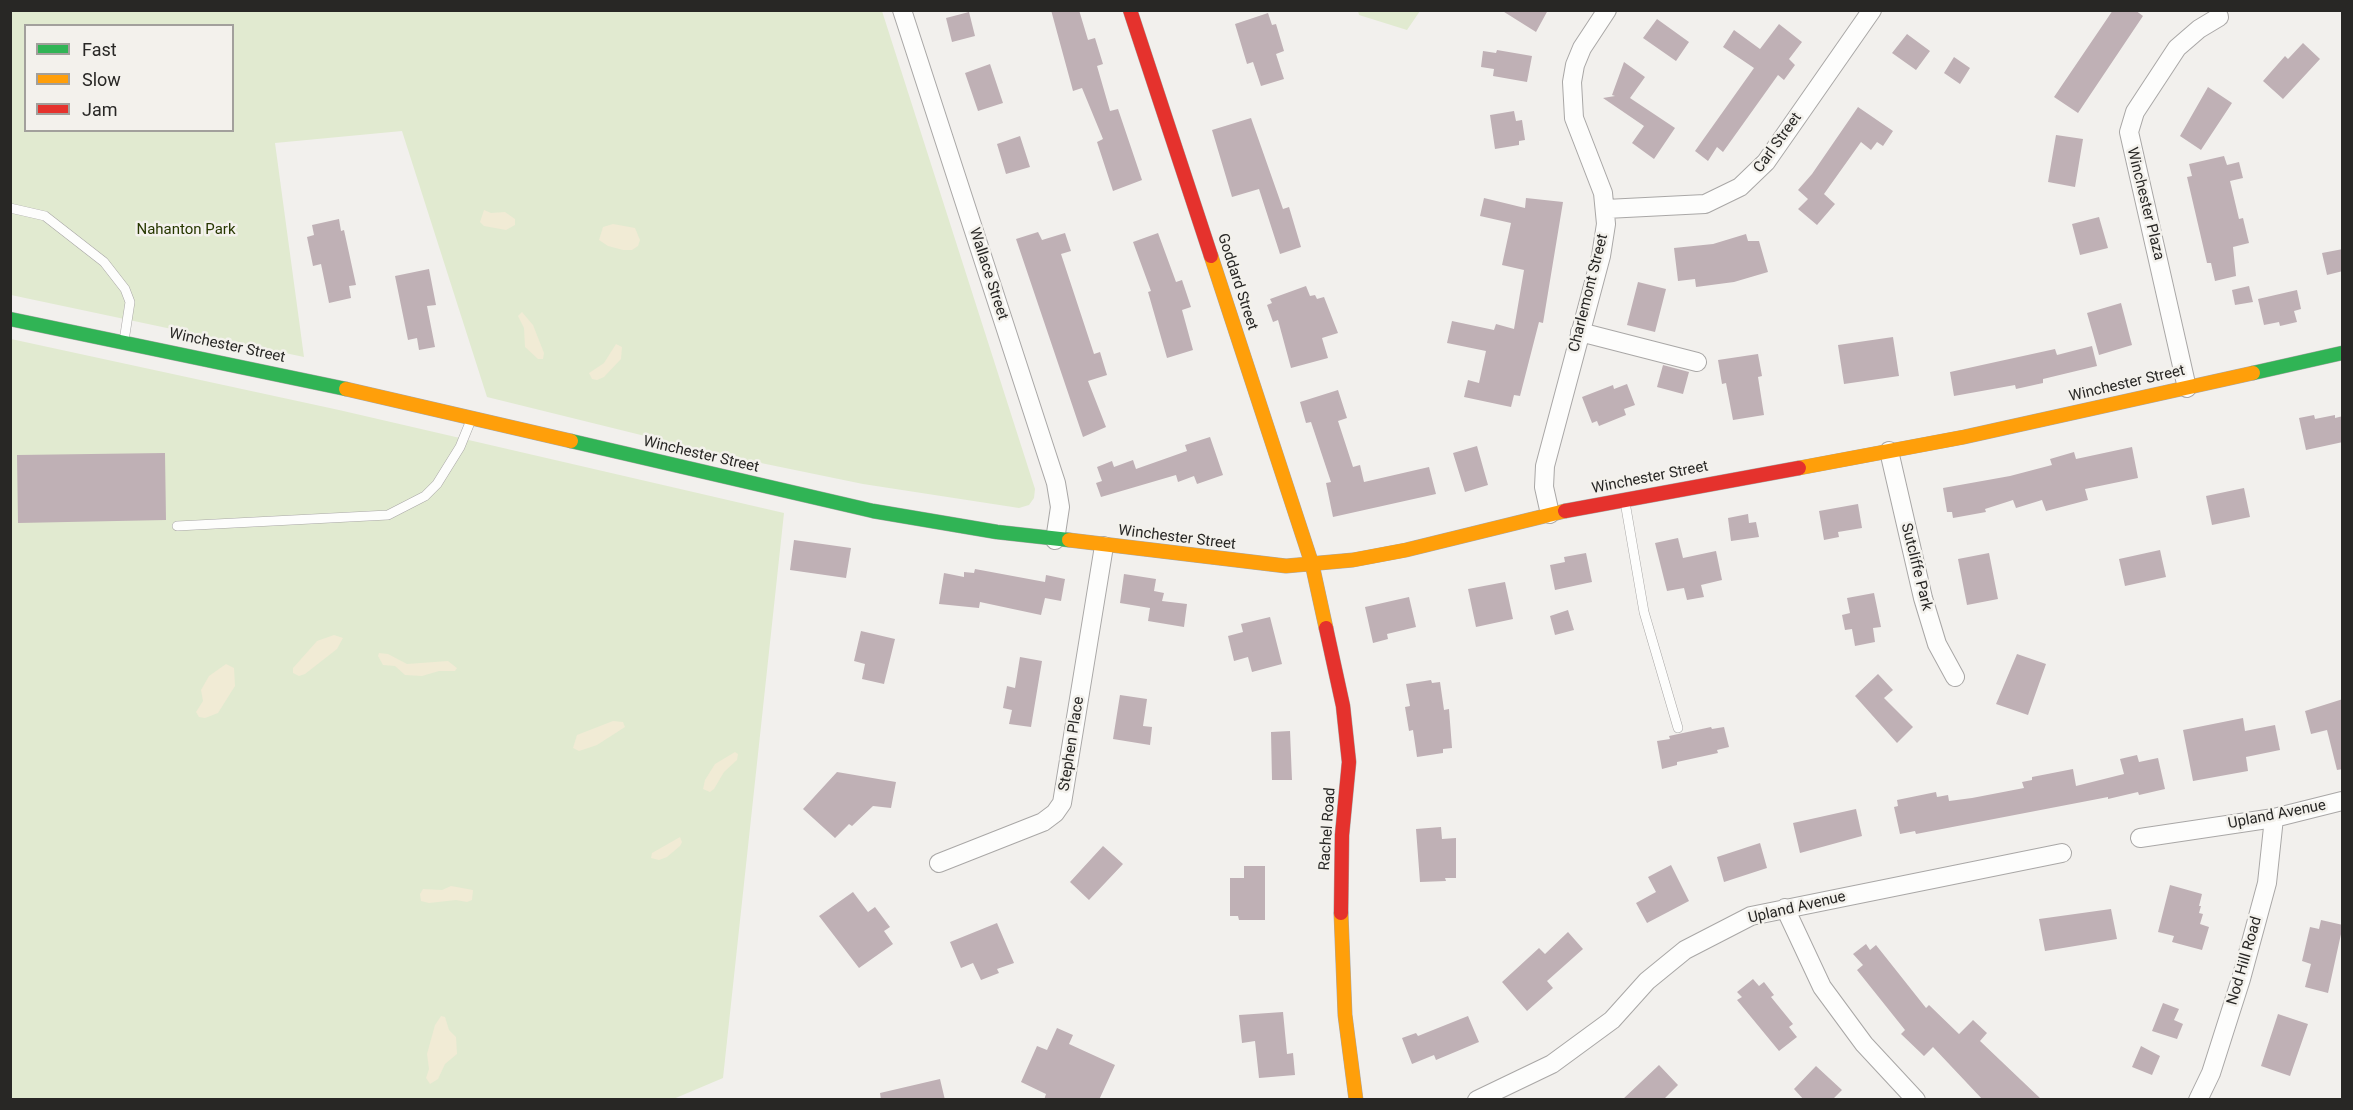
<!DOCTYPE html>
<style>
body{margin:0}
#map{position:relative;width:2353px;height:1110px;overflow:hidden;background:#f2f0ed;font-family:Roboto,sans-serif}
canvas{display:block}
.frame{position:absolute;inset:0;border:12px solid #282725;pointer-events:none}
.legend{position:absolute;left:24px;top:24px;width:210px;height:108px;box-sizing:border-box;background:#f3f1ec;border:2px solid #a2a09c;margin:0;padding:8px 10px;list-style:none;font-size:18px;color:#282725}
.legend li{display:flex;align-items:center;gap:12px;height:30px}
.legend b{width:30px;border:2px solid #a2a09c}
</style>
<div id="map">
<canvas width="2353" height="1110"></canvas>
<div class="frame"></div>
<ul class="legend">
<li><b style="height:8px;background:#30b455"></b>Fast</li>
<li><b style="height:8px;background:#ff9f0a"></b>Slow</li>
<li><b style="height:8px;background:#e5322d"></b>Jam</li>
</ul>
</div>
<script>
const g = document.querySelector('canvas').getContext('2d');
g.lineJoin = 'round';
function fill(path, color) {
  g.fillStyle = color;
  g.fill(path, 'evenodd');
}
function poly(rows) {
  const path = new Path2D();
  for (const r of rows) {
    path.moveTo(r[0], r[1]);
    for (let i = 2; i < r.length; i += 2) path.lineTo(r[i], r[i + 1]);
  }
  return path;
}
function strokePath(path, color, width, dash) {
  g.strokeStyle = color;
  g.lineWidth = width;
  g.lineCap = dash ? 'butt' : 'round';
  g.setLineDash(dash || []);
  g.stroke(path);
}
function drawText(font, color, halo, rows, align = 'center') {
  g.font = font + ' Roboto,sans-serif';
  g.lineWidth = 5;
  g.setLineDash([]);
  g.textBaseline = 'middle';
  g.strokeStyle = halo;
  g.fillStyle = color;
  for (const [text, x, y, turn = 0] of rows) {
    g.save();
    g.translate(x, y);
    g.rotate((+turn || 0) * Math.PI / 180);
    g.textAlign = isNaN(turn) ? turn : align;
    if (halo) g.strokeText(text, 0, 0);
    g.fillText(text, 0, 0);
    g.restore();
  }
}
const green = poly([
 [11,11,882,11,1035,489,1034,498,1029,505,1019,508,863,484,722,455,487,397,402,131,275,143,304,357,11,295],
 [26,26,232,26,232,130,26,130],
 [1358,11,1358,10,1420,11,1407,30,1359,15],
 [11,339,339,410,784,513,723,1078,671,1100,11,1100]
]);
const sand = poly([
 [484,210,491,213,505,212,515,219,515,225,506,230,484,226,480,222],
 [613,224,635,228,640,240,638,246,632,250,623,250,608,246,599,240,603,227],
 [522,312,533,325,544,353,543,359,538,359,525,347,524,328,518,316],
 [616,344,622,347,621,359,604,377,597,380,592,379,589,373,604,363],
 [334,635,343,638,337,649,305,674,299,676,293,673,293,668,317,641],
 [379,653,388,654,407,664,448,661,457,668,455,671,439,671,422,676,405,675,395,666,383,665,378,656],
 [226,664,234,668,235,686,218,713,205,718,199,717,196,712,203,701,201,690,209,676],
 [613,721,623,722,625,727,597,745,579,751,573,748,577,735],
 [735,752,738,754,737,760,724,772,714,789,710,792,703,789,705,780,715,764],
 [680,837,682,842,680,846,667,857,659,860,651,858,652,853],
 [451,886,473,890,472,900,467,902,456,900,429,903,421,901,420,894,423,889,442,890],
 [441,1016,445,1017,449,1030,456,1037,457,1054,445,1064,438,1079,430,1084,426,1078,429,1069,427,1054,435,1025]
]);
const building = poly([
 [1051,10,1079,10,1088,40,1095,38,1103,64,1097,66,1110,111,1118,109,1142,180,1113,191,1097,142,1103,139,1082,88,1073,91],
 [1501,10,1548,10,1536,32],
 [2113,10,2135,10,2143,16,2078,113,2054,97],
 [969,12,975,36,952,42,946,18],
 [1268,13,1272,25,1276,24,1284,51,1276,54,1284,79,1261,86,1253,62,1247,64,1235,24],
 [1657,19,1689,42,1676,61,1643,38],
 [1779,24,1802,42,1789,59,1795,65,1784,80,1778,75,1723,152,1717,147,1708,161,1695,151,1754,68,1723,47,1734,30,1760,49],
 [1907,34,1930,51,1916,70,1892,53],
 [2303,43,2320,59,2283,99,2263,81,2285,56,2288,59],
 [1497,50,1532,56,1527,82,1493,76,1494,69,1481,67,1483,51,1496,53],
 [1954,57,1970,68,1960,84,1944,73],
 [1624,62,1645,77,1630,98,1675,128,1654,159,1632,143,1644,126,1603,98,1615,96,1612,95],
 [990,64,1003,103,978,111,965,73],
 [2208,87,2232,103,2201,150,2180,136],
 [1858,107,1893,131,1883,146,1877,142,1871,150,1861,142,1824,194,1835,204,1817,225,1798,209,1808,199,1798,190,1812,174],
 [1514,111,1516,121,1522,120,1525,140,1519,141,1519,145,1495,149,1490,115],
 [1251,118,1283,209,1289,207,1301,247,1280,254,1259,189,1232,197,1212,130],
 [2056,135,2083,139,2075,187,2048,182],
 [1020,136,1030,167,1006,174,997,144],
 [2224,156,2227,165,2239,162,2243,178,2230,181,2239,219,2243,218,2249,243,2233,247,2236,276,2215,281,2211,263,2207,263,2187,177,2192,176,2189,164],
 [1484,198,1525,208,1526,198,1563,202,1543,323,1539,322,1520,396,1514,395,1511,407,1464,397,1468,380,1479,383,1486,351,1447,343,1452,321,1494,330,1496,324,1514,329,1524,270,1502,265,1511,223,1480,216],
 [2099,217,2108,248,2080,255,2072,224],
 [339,219,341,231,344,230,356,285,349,286,351,298,329,303,321,264,313,266,307,237,314,235,312,225],
 [1038,232,1042,240,1065,233,1071,251,1061,254,1094,354,1100,352,1107,375,1088,381,1106,427,1083,437,1016,239],
 [1158,233,1176,282,1182,280,1191,307,1182,310,1193,350,1167,358,1148,292,1151,291,1133,242],
 [1746,234,1748,241,1759,241,1768,272,1734,282,1696,287,1695,279,1678,281,1674,248,1713,244],
 [2343,249,2343,271,2327,275,2322,253],
 [429,269,436,305,427,306,435,347,419,350,417,338,408,340,395,276],
 [1638,282,1666,289,1655,332,1627,325],
 [1306,286,1310,296,1315,295,1317,299,1324,297,1338,333,1322,338,1328,358,1291,368,1278,320,1273,322,1267,305,1272,303,1270,299],
 [2249,286,2253,302,2235,305,2232,290],
 [2297,290,2301,309,2294,311,2297,322,2280,326,2279,322,2264,325,2258,299],
 [2121,303,2132,345,2099,355,2087,313],
 [1893,337,1899,376,1844,384,1838,345],
 [2092,346,2097,366,2043,379,2043,383,2016,389,2015,385,1954,396,1950,372,2055,349,2057,355],
 [1758,354,1762,376,1758,377,1764,415,1733,420,1726,383,1722,384,1718,360],
 [1663,365,1689,372,1683,394,1657,387],
 [1627,384,1635,405,1624,409,1626,415,1599,426,1597,421,1592,423,1582,397,1613,385,1614,389],
 [1338,390,1347,418,1338,421,1353,467,1360,465,1364,482,1429,467,1436,494,1333,517,1326,483,1331,482,1311,422,1306,423,1300,402],
 [2314,415,2315,419,2335,415,2335,418,2343,416,2343,442,2306,450,2299,418],
 [1210,437,1223,475,1197,484,1194,476,1178,482,1176,475,1101,497,1096,483,1102,481,1097,467,1112,461,1114,467,1133,460,1136,469,1187,451,1185,445],
 [1477,446,1488,485,1465,492,1453,453],
 [2132,447,2138,478,2085,489,2088,500,2046,511,2042,500,2016,508,2013,500,1985,509,1986,512,1953,518,1952,512,1947,512,1943,488,2010,476,2052,465,2050,459,2074,452,2076,459],
 [165,453,166,520,18,523,17,455],
 [2244,488,2250,517,2212,525,2206,496],
 [1858,504,1862,528,1838,532,1839,537,1824,540,1819,511],
 [1748,514,1749,523,1756,522,1759,537,1731,541,1728,518],
 [1678,538,1683,558,1716,551,1722,580,1701,585,1704,597,1687,600,1684,588,1667,591,1655,543],
 [794,540,851,548,846,578,790,570],
 [2160,550,2166,577,2125,586,2119,559],
 [1586,553,1592,582,1555,590,1550,565,1565,562,1564,557],
 [1989,553,1998,599,1967,605,1958,559],
 [975,569,1045,582,1046,575,1065,579,1061,601,1045,598,1041,615,980,602,979,608,939,604,944,573,964,577,964,572,974,573],
 [1124,574,1156,579,1154,591,1164,593,1162,601,1187,604,1184,627,1148,621,1150,608,1120,603],
 [1505,582,1513,619,1476,627,1468,589],
 [1874,593,1881,627,1873,628,1875,642,1855,646,1852,629,1845,630,1842,615,1850,613,1847,598],
 [1409,597,1416,627,1387,634,1388,639,1373,643,1365,607],
 [1568,610,1574,630,1555,635,1550,616],
 [1270,617,1282,664,1252,672,1248,657,1234,661,1228,636,1243,632,1241,624],
 [861,631,895,639,884,684,862,679,865,664,854,661],
 [2017,654,2046,664,2028,715,1996,704],
 [1020,657,1042,661,1031,727,1009,724,1012,710,1003,708,1007,686,1015,688],
 [1878,674,1893,690,1884,698,1913,727,1897,743,1855,696],
 [1431,680,1432,683,1440,682,1444,710,1449,709,1452,748,1443,749,1443,753,1417,757,1413,730,1409,731,1405,707,1410,706,1406,684],
 [1120,695,1147,699,1143,726,1152,727,1150,745,1113,739],
 [2343,699,2343,769,2337,770,2327,730,2311,734,2305,711],
 [2243,718,2245,731,2275,725,2280,750,2246,757,2248,771,2193,781,2183,730],
 [1711,727,1712,729,1724,727,1729,747,1717,750,1718,753,1677,762,1677,765,1662,769,1657,741,1670,739,1669,736],
 [1290,731,1292,780,1272,780,1271,732],
 [2137,755,2139,762,2158,758,2165,789,2139,795,2138,792,2108,799,2108,797,1916,834,1915,831,1900,834,1894,807,1898,806,1897,800,1936,792,1937,797,1948,795,1949,801,1972,798,2024,788,2022,782,2032,780,2032,777,2073,769,2076,786,2124,774,2120,759],
 [837,772,896,782,891,808,873,806,852,826,849,824,835,838,803,809],
 [1856,809,1862,836,1800,853,1793,823],
 [1441,827,1442,839,1456,838,1456,878,1445,878,1446,881,1420,882,1416,829],
 [1760,843,1767,868,1724,882,1717,857],
 [1103,846,1123,864,1089,900,1070,882],
 [1671,865,1689,901,1647,923,1636,903,1656,892,1648,877],
 [1244,866,1265,866,1265,920,1239,920,1238,916,1230,916,1230,878,1244,878],
 [2170,885,2202,894,2199,906,2201,906,2199,913,2203,914,2200,924,2209,927,2202,950,2172,942,2174,936,2158,932],
 [853,892,868,912,875,907,890,927,884,931,893,944,859,968,819,916],
 [2111,909,2117,939,2045,951,2039,919],
 [2321,920,2343,925,2328,993,2305,987,2311,964,2302,961,2310,927,2319,929],
 [997,923,1014,963,997,969,999,973,981,980,973,963,961,968,950,942],
 [1568,932,1583,949,1547,981,1553,988,1527,1011,1502,982,1539,948,1545,954],
 [1866,944,1870,950,1876,945,1926,1008,1929,1005,1959,1034,1973,1020,1987,1033,1980,1041,2042,1100,1983,1100,1933,1047,1924,1056,1901,1034,1905,1030,1857,970,1863,965,1853,954],
 [1753,979,1759,986,1764,982,1774,995,1771,997,1793,1024,1789,1027,1797,1037,1779,1051,1737,1000,1742,997,1737,992],
 [2163,1003,2179,1009,2174,1020,2183,1024,2177,1039,2152,1031],
 [1283,1012,1287,1054,1293,1053,1295,1075,1259,1078,1255,1041,1242,1043,1239,1015],
 [2278,1014,2308,1024,2290,1076,2261,1066],
 [1468,1016,1479,1042,1436,1060,1434,1055,1412,1064,1402,1038,1416,1033,1418,1036],
 [1057,1028,1073,1035,1069,1044,1115,1065,1099,1100,1044,1100,1046,1094,1021,1082,1037,1046,1047,1050],
 [2141,1046,2160,1056,2152,1075,2132,1067],
 [1659,1065,1678,1085,1663,1100,1622,1100],
 [1816,1066,1842,1090,1832,1100,1804,1100,1794,1089],
 [940,1079,945,1100,881,1100,880,1093]
]);
const lane = poly([
 [10,208,45,216,104,262,125,289,130,302,124,341],
 [1625,502,1644,612,1678,728],
 [177,526,388,515,425,496,437,484,460,447,471,420]
]);
const street = poly([
 [902,10,1056,483,1060,507,1055,540],
 [1606,209,1705,204,1740,187,1766,162,1872,10],
 [1580,332,1697,362],
 [2187,388,2129,132,2135,112,2177,48,2199,29,2219,17],
 [1889,451,1923,598,1937,644,1955,677],
 [1550,514,1544,487,1545,466,1601,256,1606,224,1603,193,1574,118,1572,82,1575,65,1582,48,1607,10],
 [2140,838,2274,818,2342,801],
 [939,863,1043,822,1055,813,1062,803,1104,546],
 [1785,908,1822,987,1864,1044,1916,1100],
 [1477,1100,1552,1064,1612,1020,1647,981,1685,950,1751,916,2062,853],
 [2198,1100,2211,1073,2241,979,2267,883,2274,818]
]);
const fast = poly([
 [10,319,346,389],
 [2253,373,2342,353],
 [571,441,873,511,997,532,1069,540]
]);
const slow = poly([
 [1211,256,1312,564,1326,628],
 [346,389,571,441],
 [1799,468,1964,437,2253,373],
 [1069,540,1286,566,1353,560,1406,550,1565,511],
 [1341,913,1345,1015,1356,1100]
]);
const jam = poly([
 [1130,10,1211,256],
 [1565,511,1799,468],
 [1326,628,1343,706,1349,762,1342,835,1341,913]
]);
const streetNames = [
 ["Carl Street",1778,143,-54],
 ["Winchester Plaza",2145,204,76],
 ["Wallace Street",988,274,72],
 ["Goddard Street",1237,282,72],
 ["Charlemont Street",1589,293,-76],
 ["Winchester Street",227,346,12],
 ["Winchester Street",2127,384,-13],
 ["Winchester Street",701,455,13],
 ["Winchester Street",1650,478,-11],
 ["Winchester Street",1177,538,7],
 ["Sutcliffe Park",1916,567,76],
 ["Stephen Place",1072,744,-81],
 ["Upland Avenue",2277,815,-11],
 ["Rachel Road",1328,829,-86],
 ["Upland Avenue",1797,908,-13],
 ["Nod Hill Road",2245,961,-74]
];
const parkNames = [
 ["Nahanton Park",186,230]
];
fill(green, '#e1ead0');
fill(sand, '#f1ebd5');
fill(building, '#bfb0b5');
strokePath(lane, '#a9a7a6', 10);
strokePath(street, '#a9a7a6', 20);
strokePath(fast, '#a9a7a6', 15);
strokePath(slow, '#a9a7a6', 15);
strokePath(jam, '#a9a7a6', 15);
strokePath(lane, '#fdfdfc', 9);
strokePath(street, '#fdfdfc', 18);
strokePath(fast, '#30b455', 14);
strokePath(slow, '#ff9f0a', 14);
strokePath(jam, '#e5322d', 14);
drawText('15px', '#282725', '#f3f1ec', streetNames);
drawText('15px', '#273700', '#f3f1ec', parkNames);
</script>
